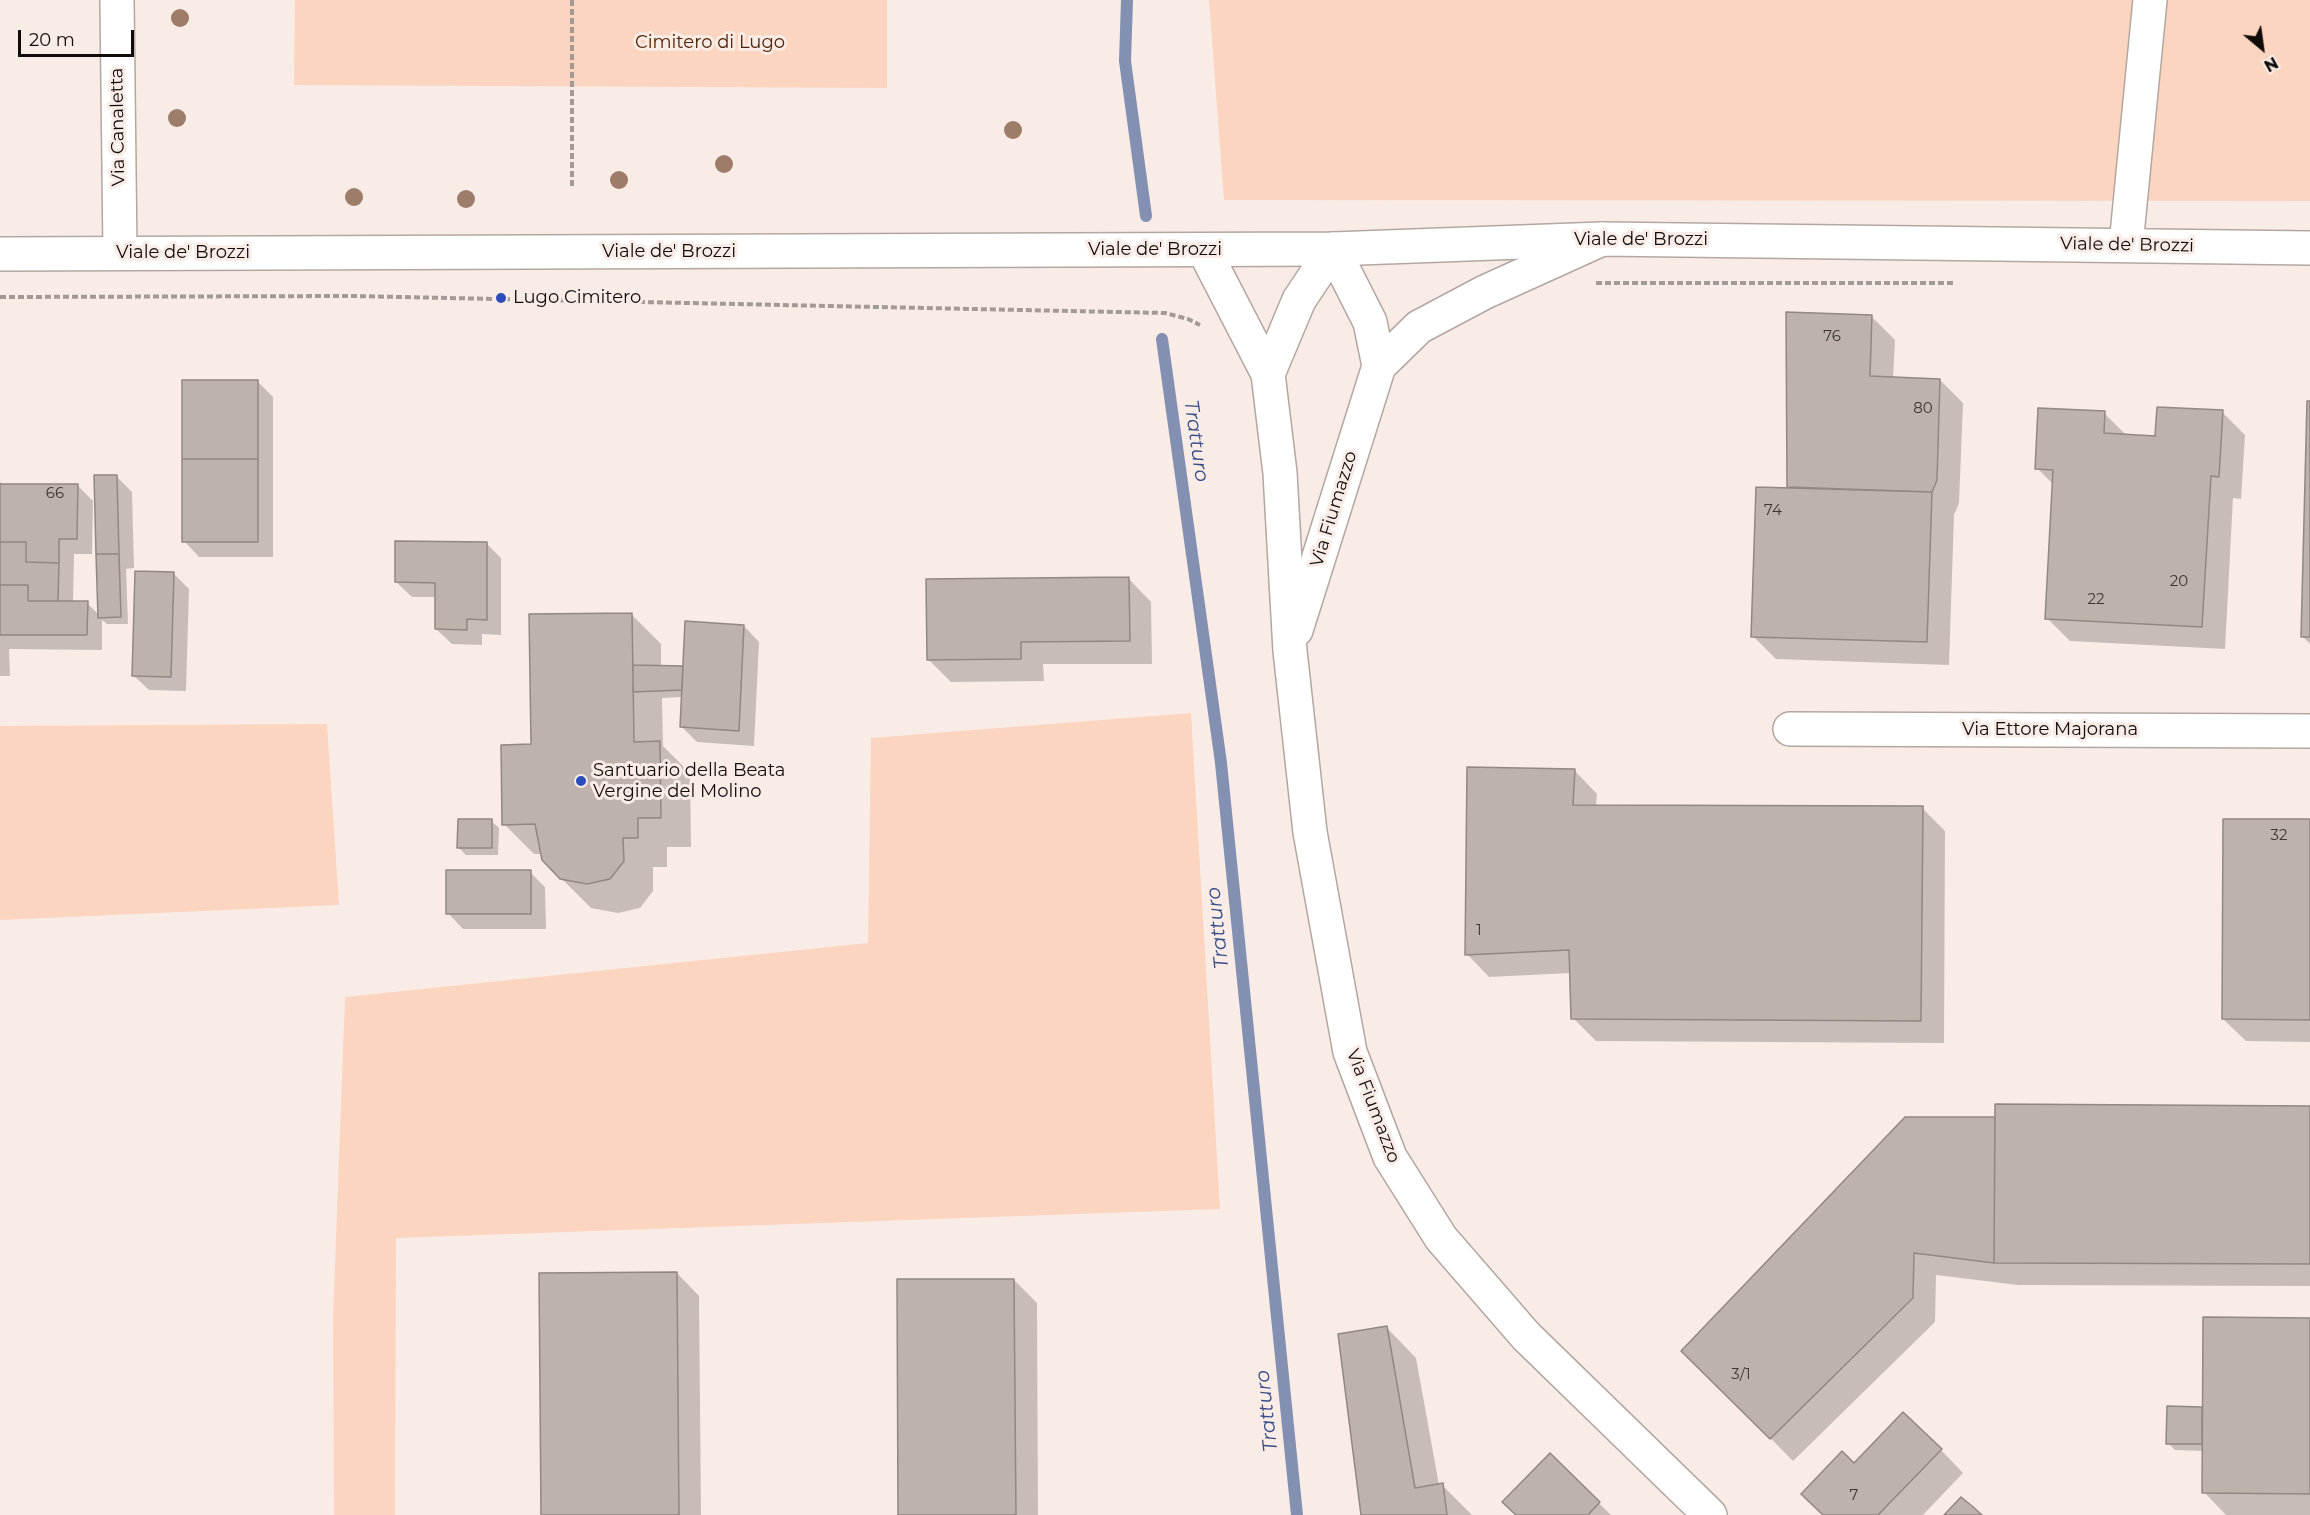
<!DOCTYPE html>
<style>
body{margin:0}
#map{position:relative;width:2310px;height:1515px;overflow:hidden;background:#f9ece6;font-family:Montserrat,sans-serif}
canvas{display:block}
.north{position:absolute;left:2232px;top:18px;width:60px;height:60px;-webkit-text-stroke:4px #f9ece6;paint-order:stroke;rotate:151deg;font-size:16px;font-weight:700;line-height:24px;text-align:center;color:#100c0a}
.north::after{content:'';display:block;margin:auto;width:21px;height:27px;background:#100c0a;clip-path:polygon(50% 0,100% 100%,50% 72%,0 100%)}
.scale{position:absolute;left:18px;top:30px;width:116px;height:27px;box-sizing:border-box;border:3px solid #100c0a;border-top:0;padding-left:8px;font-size:18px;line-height:21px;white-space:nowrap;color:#100c0a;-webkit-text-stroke:4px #f9ece6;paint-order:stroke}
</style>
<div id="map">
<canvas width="2310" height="1515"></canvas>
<div class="north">N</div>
<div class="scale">20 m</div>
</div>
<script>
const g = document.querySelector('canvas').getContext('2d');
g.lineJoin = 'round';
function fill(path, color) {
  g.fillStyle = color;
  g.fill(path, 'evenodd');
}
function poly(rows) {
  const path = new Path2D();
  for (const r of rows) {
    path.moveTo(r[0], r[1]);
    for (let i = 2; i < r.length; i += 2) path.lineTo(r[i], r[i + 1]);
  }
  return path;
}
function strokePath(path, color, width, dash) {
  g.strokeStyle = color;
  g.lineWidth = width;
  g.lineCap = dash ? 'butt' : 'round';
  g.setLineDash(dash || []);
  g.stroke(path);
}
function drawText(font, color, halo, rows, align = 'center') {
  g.font = font + ' Montserrat,sans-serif';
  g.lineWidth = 6;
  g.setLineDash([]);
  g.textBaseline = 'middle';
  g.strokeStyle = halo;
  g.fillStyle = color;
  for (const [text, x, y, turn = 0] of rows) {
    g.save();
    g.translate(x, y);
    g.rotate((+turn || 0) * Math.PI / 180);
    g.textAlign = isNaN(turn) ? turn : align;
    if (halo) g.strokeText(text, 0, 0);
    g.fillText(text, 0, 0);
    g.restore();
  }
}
const green = poly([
 [295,0,887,0,887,88,294,85],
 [1209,0,2310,0,2310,201,1224,200],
 [1191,713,1220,1209,396,1238,395,1515,334,1515,333,1317,345,997,868,943,871,738],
 [327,724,339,905,0,920,0,726]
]);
const shadow = poly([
 [1788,314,1872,317,1895,340,1893,379,1940,380,1963,403,1959,503,1954,515,1949,665,1776,659,1753,636,1788,489],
 [257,381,273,397,273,557,199,557,184,541],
 [2310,402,2310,644,2302,636],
 [2222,412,2245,435,2241,499,2233,498,2225,649,2070,641,2047,618,2054,485,2037,468,2104,413,2127,436,2157,438],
 [116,476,132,492,134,568,126,569,128,624,107,624,102,620,102,650,9,649,10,676,0,676,0,482,4,485,77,485,93,501,92,554,74,554,73,603,87,603,99,615],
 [486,543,501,558,501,635,482,634,482,645,452,644,436,629,436,597,412,597,396,582],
 [173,573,189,589,186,691,149,690,133,675],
 [1129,579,1151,602,1152,664,1043,664,1044,681,951,682,928,659],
 [631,614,661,644,661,667,685,668,744,626,759,642,754,746,697,742,682,727,683,697,662,698,663,746,690,773,691,847,667,847,667,867,653,867,653,891,640,908,618,913,591,908,561,878,543,854,534,854,504,824,532,746],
 [1575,771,1597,794,1596,806,1922,808,1945,831,1944,1043,1596,1041,1573,1018,1571,973,1489,977,1467,954],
 [2310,820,2310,1042,2246,1041,2223,1019],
 [491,821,499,828,498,855,466,855,459,848],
 [530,872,545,887,546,929,463,929,448,913],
 [2310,1107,2310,1286,2018,1285,1936,1275,1935,1322,1793,1461,1684,1351,1996,1119],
 [677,1273,699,1296,701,1515,544,1515],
 [1014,1280,1037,1303,1038,1515,900,1515],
 [2310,1320,2310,1515,2226,1515,2204,1492,2204,1451,2175,1450,2168,1443,2202,1408,2204,1410],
 [1387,1328,1416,1358,1439,1485,1442,1485,1472,1515,1363,1515],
 [1941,1450,1963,1473,1923,1515,1824,1515],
 [1550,1455,1611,1515,1518,1515]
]);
const stream = poly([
 [1127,0,1125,61,1146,216],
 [1162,339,1221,763,1297,1515]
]);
const building = poly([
 [1786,312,1872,315,1870,376,1940,379,1937,480,1932,492,1787,487,1786,312],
 [182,380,258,380,258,459,182,459,182,380],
 [2307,401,2310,401,2310,637,2301,637,2307,401],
 [2157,407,2223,410,2219,477,2211,476,2202,627,2045,619,2053,470,2035,469,2038,408,2105,411,2104,433,2155,436,2157,407],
 [182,459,258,459,258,542,182,542,182,459],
 [94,475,117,475,119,554,96,554,94,475],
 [0,484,78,484,77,539,59,539,59,563,26,562,26,542,0,542,0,484],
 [1756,487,1932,492,1927,642,1751,637,1756,487],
 [395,541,487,542,487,620,467,619,467,630,435,629,435,583,395,582,395,541],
 [0,542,26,542,26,562,59,563,58,601,28,601,28,585,0,585,0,542],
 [96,554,119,554,121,617,98,618,96,554],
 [135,571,174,572,171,677,132,676,135,571],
 [1129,577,1130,641,1021,642,1021,659,927,660,926,579,1129,577],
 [0,585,28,585,28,601,88,601,87,635,0,635,0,585],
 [632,613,634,742,660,741,661,818,638,818,638,838,623,838,624,861,610,879,587,884,560,879,542,860,535,824,502,825,501,745,531,744,529,614,632,613],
 [685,621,744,625,739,731,680,727,685,621],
 [633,665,683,666,682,690,633,692,633,665],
 [1467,767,1575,769,1573,805,1923,806,1921,1021,1571,1019,1569,950,1465,955,1467,767],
 [458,819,492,819,492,848,457,848,458,819],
 [2223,819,2310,819,2310,1020,2222,1019,2223,819],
 [446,870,531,870,531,914,446,914,446,870],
 [1995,1104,2310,1106,2310,1264,1994,1263,1995,1104],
 [1905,1117,1995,1117,1994,1263,1914,1253,1913,1298,1770,1439,1681,1351,1905,1117],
 [677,1272,679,1515,541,1515,539,1273,677,1272],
 [897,1279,1014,1279,1016,1515,898,1515,897,1279],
 [2203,1317,2310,1318,2310,1494,2202,1493,2203,1317],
 [1387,1326,1415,1488,1443,1483,1447,1515,1361,1515,1338,1334,1387,1326],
 [2167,1406,2202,1407,2202,1444,2166,1444,2167,1406],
 [1903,1412,1942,1449,1878,1515,1823,1515,1801,1494,1842,1451,1854,1463,1903,1412],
 [1550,1453,1600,1502,1588,1515,1516,1515,1502,1502,1550,1453],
 [1961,1497,1972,1506,1982,1515,1944,1515,1961,1497]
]);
const path = poly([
 [572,0,572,189],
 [1596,283,1955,283],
 [0,297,353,296,1165,313,1188,319,1200,325]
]);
const minor = poly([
 [117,0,120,253],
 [2126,245,2150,0],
 [1204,250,1268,374,1280,473,1290,651,1310,832,1350,1052,1390,1157,1441,1238,1526,1336,1710,1515],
 [1379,366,1419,327,1485,292,1602,239],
 [1268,374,1299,300,1333,249,1370,322,1379,366,1296,630],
 [1790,729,2310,731]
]);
const tertiary = poly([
 [0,254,1333,249,1602,239,2310,248]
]);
const trees = [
 [180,18],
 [177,118],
 [1013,130],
 [724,164],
 [619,180],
 [354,197],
 [466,199]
];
const markers = [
 [501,298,6,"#2c4cbc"],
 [581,781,6,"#2c4cbc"]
];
const numberNames = [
 ["76",1832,337],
 ["80",1923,409],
 ["66",55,494],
 ["74",1773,511],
 ["20",2179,582],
 ["22",2096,600],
 ["32",2279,836],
 ["1",1479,931],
 ["3/1",1741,1375],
 ["7",1854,1496]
];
const parkNames = [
 ["Cimitero di Lugo",710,43]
];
const streetNames = [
 ["Via Canaletta",118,127,-91],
 ["Viale de' Brozzi",1641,240],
 ["Viale de' Brozzi",2127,245,1],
 ["Viale de' Brozzi",1155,250],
 ["Viale de' Brozzi",669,252],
 ["Viale de' Brozzi",183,253],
 ["Via Fiumazzo",1334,509,-73],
 ["Via Ettore Majorana",2050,730],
 ["Via Fiumazzo",1373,1106,69]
];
const poiNames = [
 ["Lugo Cimitero",513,298],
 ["Santuario della Beata",593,771],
 ["Vergine del Molino",593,792]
];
const waterNames = [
 ["Tratturo",1196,441,82],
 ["Tratturo",1218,928,-96],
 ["Tratturo",1267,1411,-96]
];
fill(green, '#fcd5c0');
fill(shadow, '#0003');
strokePath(stream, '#8390b2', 12);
fill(building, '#bdb2ac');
strokePath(building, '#928781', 1.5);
strokePath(minor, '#b3a7a1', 36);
strokePath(tertiary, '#b3a7a1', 36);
strokePath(path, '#a49a95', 4, [6, 3]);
strokePath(minor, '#fff', 33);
strokePath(tertiary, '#fff', 33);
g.fillStyle = '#9d7d69';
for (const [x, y] of trees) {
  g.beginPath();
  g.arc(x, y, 9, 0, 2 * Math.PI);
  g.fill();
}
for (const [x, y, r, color] of markers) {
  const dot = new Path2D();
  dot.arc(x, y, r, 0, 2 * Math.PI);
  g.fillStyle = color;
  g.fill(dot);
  strokePath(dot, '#f9ece6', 2);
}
drawText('15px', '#3b3632', null, numberNames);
drawText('18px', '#522203', '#f9ece6', parkNames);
drawText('18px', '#100c0a', '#f9ece6', streetNames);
drawText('18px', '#100c0a', '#f9ece6', poiNames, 'left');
drawText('italic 20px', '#364c88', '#f9ece6', waterNames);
</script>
